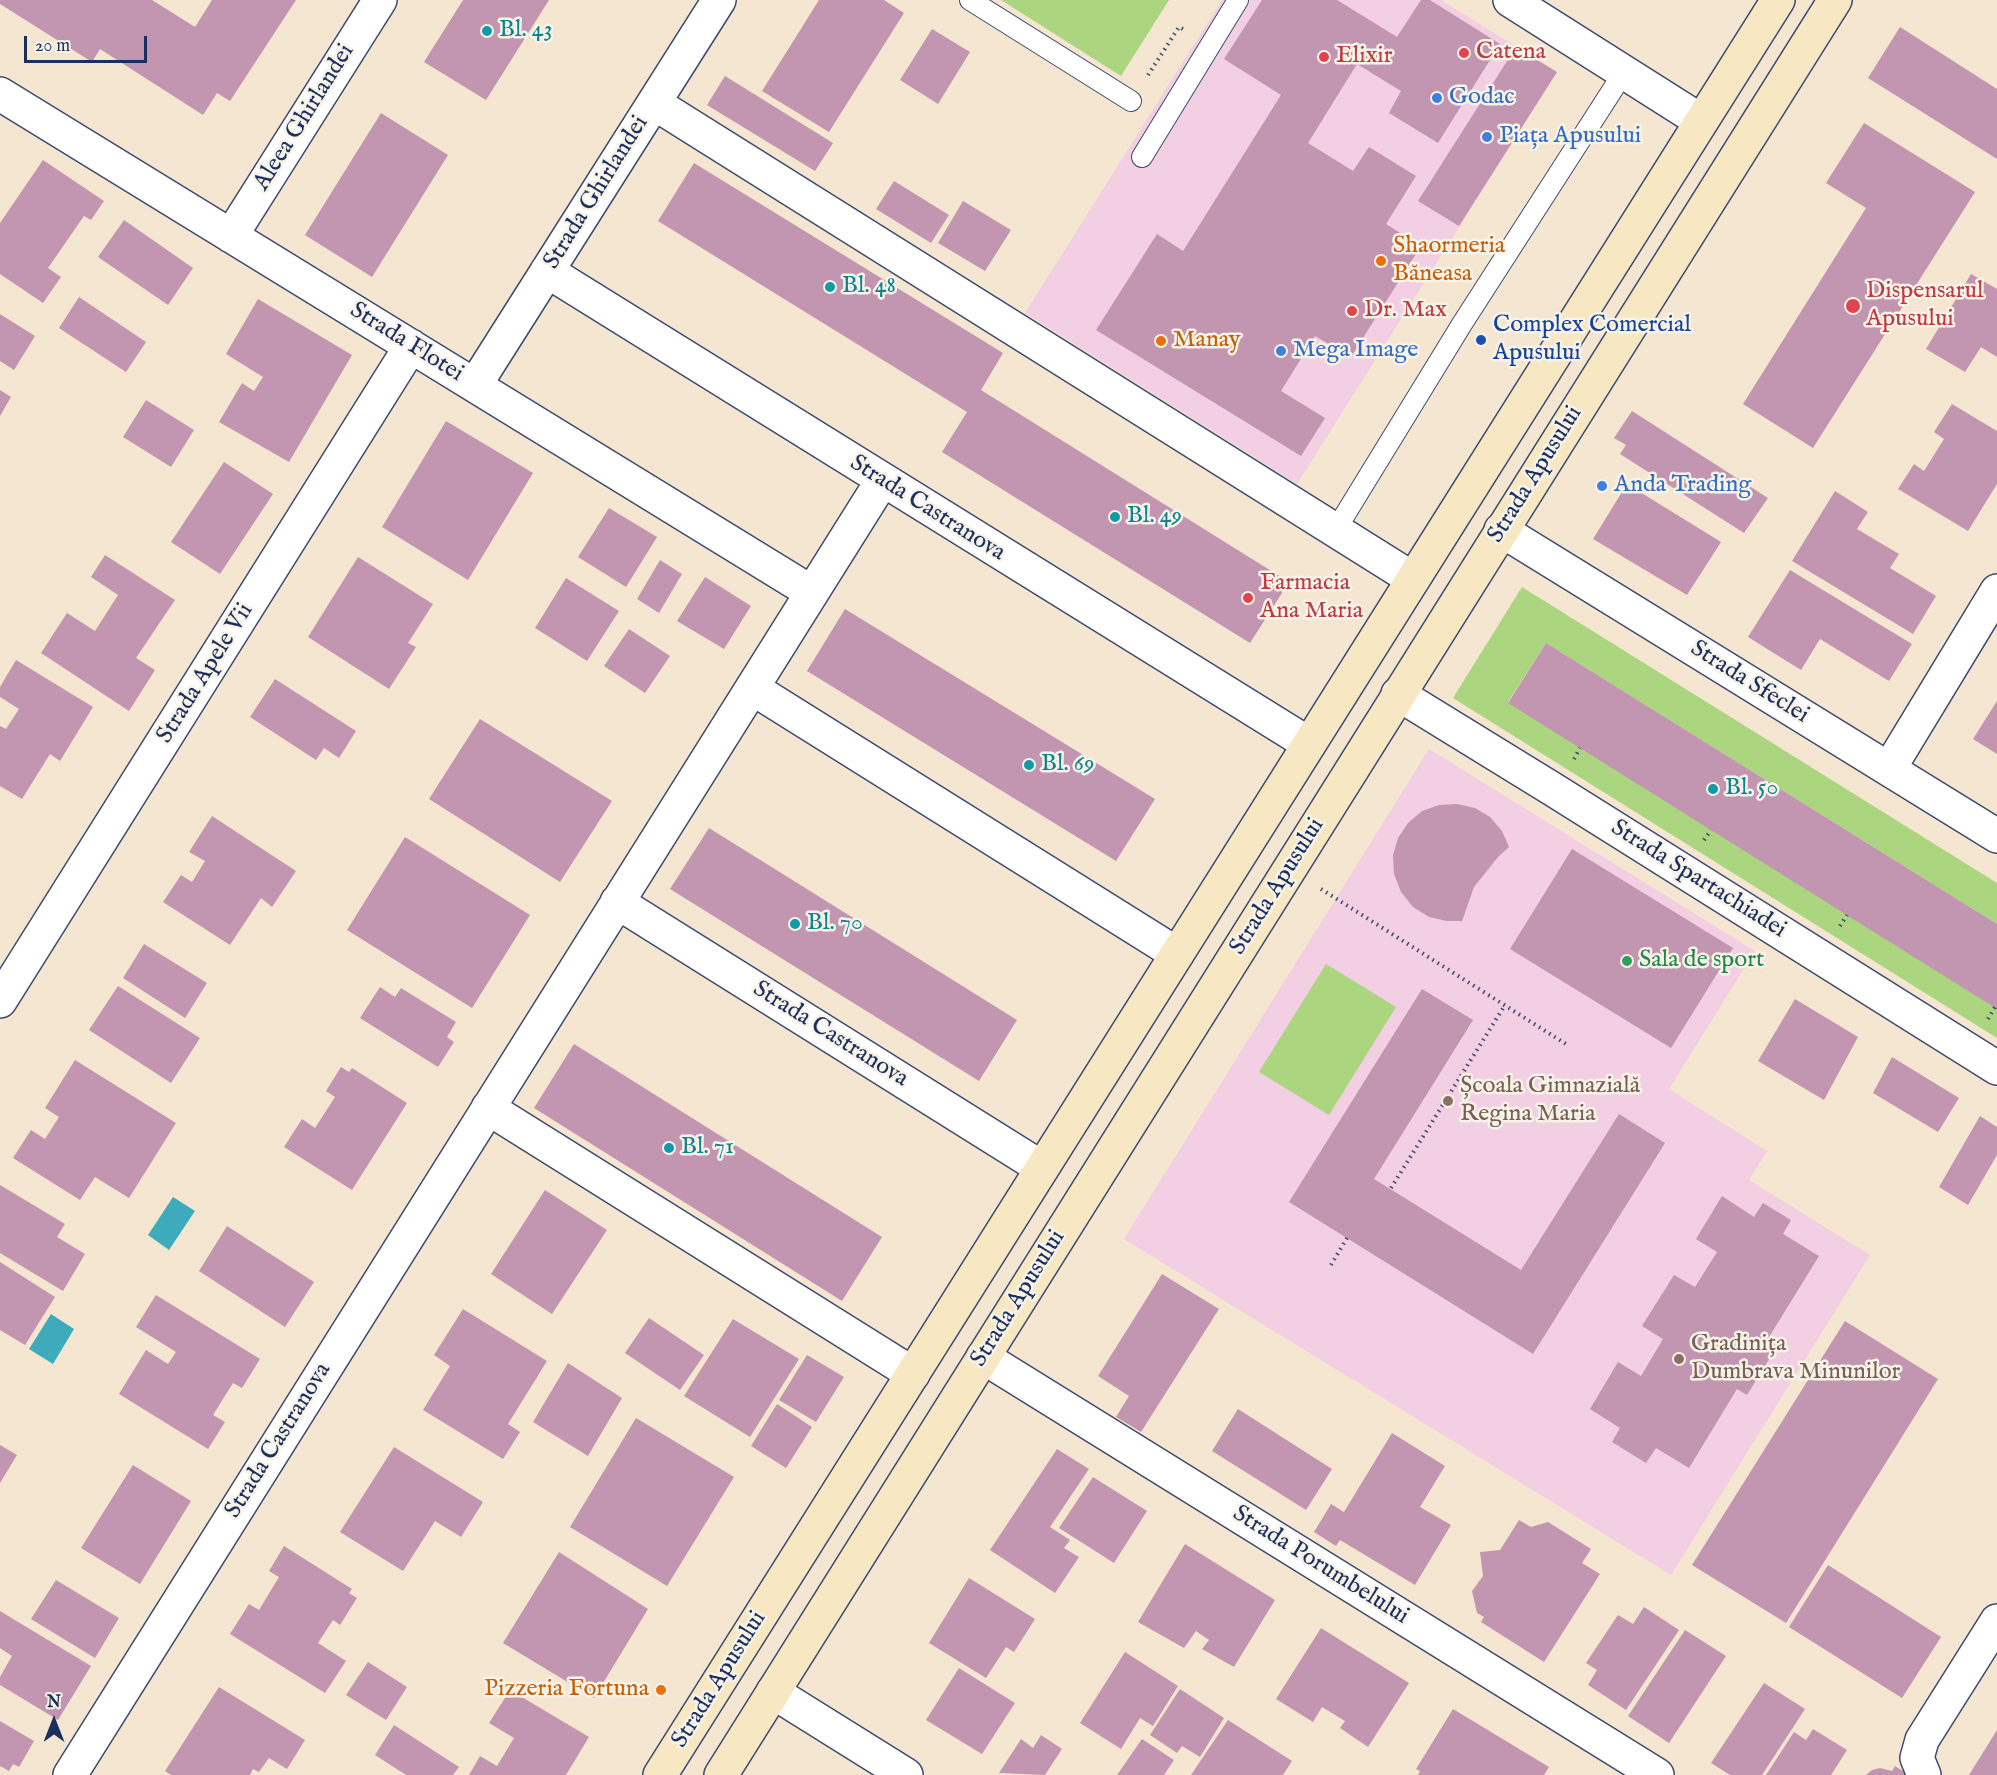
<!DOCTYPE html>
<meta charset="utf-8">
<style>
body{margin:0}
#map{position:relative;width:1997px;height:1775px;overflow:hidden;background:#f5e6d1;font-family:"IM FELL English",serif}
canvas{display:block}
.north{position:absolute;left:24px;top:1691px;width:60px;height:60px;-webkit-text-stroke:4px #f7f3e8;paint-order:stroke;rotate:0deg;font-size:16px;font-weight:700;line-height:24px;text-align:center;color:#1b2f5e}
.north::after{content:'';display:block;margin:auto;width:21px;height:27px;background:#1b2f5e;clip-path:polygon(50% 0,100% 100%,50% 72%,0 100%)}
.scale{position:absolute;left:24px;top:36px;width:123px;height:27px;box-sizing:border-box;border:3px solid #1b2f5e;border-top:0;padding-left:8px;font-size:18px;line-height:21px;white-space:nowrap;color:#1b2f5e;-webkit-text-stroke:4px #f7f3e8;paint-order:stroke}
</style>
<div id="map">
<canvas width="1997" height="1775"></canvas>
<div class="north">N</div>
<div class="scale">20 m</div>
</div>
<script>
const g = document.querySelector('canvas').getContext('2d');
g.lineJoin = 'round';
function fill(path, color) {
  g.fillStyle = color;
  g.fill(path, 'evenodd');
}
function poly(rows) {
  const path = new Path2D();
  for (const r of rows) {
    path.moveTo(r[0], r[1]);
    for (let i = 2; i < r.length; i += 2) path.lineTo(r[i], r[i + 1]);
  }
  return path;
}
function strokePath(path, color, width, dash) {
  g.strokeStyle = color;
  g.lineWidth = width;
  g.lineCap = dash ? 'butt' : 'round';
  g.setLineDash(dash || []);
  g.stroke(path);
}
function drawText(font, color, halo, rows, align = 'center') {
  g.font = font + ' "IM FELL English",serif';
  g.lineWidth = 5;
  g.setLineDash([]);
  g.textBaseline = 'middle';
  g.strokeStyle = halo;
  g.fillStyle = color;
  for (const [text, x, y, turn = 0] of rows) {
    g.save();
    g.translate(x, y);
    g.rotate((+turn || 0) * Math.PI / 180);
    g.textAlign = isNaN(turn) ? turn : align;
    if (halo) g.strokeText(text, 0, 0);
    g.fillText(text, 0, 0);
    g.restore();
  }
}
const built = poly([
 [1222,0,1441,0,1557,72,1297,484,1025,313],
 [1429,749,1755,951,1669,1089,1767,1151,1749,1180,1870,1255,1671,1575,1124,1239]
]);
const green = poly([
 [1001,0,1169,0,1121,76],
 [1522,587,1997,883,1997,924,1546,643,1508,702,1997,1008,1997,1038,1453,698],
 [1326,964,1396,1007,1329,1115,1259,1072]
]);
const water = poly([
 [173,1197,195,1211,169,1250,148,1235],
 [51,1314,74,1329,53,1364,29,1349]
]);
const building = poly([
 [0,0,152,0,195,27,212,0,296,0,230,101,217,93,203,115,100,49,92,62,0,4],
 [463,0,549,0,486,100,424,62],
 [819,0,884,0,904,13,829,132,762,91],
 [1262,0,1337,0,1397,37,1421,0,1430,0,1500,44,1438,143,1389,113,1401,91,1357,64,1308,143,1353,171,1369,147,1416,176,1386,224,1421,246,1351,357,1315,336,1281,391,1325,418,1301,456,1096,330,1157,234,1183,251,1281,95,1224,59],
 [1900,27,1997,89,1997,159,1868,78],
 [932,29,970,52,938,104,900,80],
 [1516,47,1557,72,1459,226,1418,201],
 [725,76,833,143,815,171,707,105],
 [381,113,448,155,372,277,305,235],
 [1864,123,1975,192,1813,448,1743,404,1866,208,1826,183],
 [43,160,104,201,91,220,84,216,48,268,61,277,43,303,0,274,0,223],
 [694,163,1003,353,981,390,1289,582,1250,643,942,452,967,412,658,221],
 [894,181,949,215,931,243,876,209],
 [963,201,1011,230,985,271,938,243],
 [124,220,193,268,168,305,98,257],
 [1971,274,1997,289,1997,357,1981,347,1965,372,1926,349],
 [79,297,146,342,126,372,59,328],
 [258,299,352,355,289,462,219,422,242,383,254,391,263,377,226,354],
 [0,314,35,336,14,370,0,361],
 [0,390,11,397,0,416],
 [146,400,194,430,171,467,123,437],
 [1952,404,1997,431,1997,484,1968,531,1898,489,1914,464,1924,471,1944,439,1934,432],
 [1632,411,1768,498,1744,533,1620,454,1626,445,1614,438],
 [446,421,533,473,468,580,382,527],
 [224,462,273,494,220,574,171,542],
 [1627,484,1721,542,1687,595,1593,539],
 [1835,491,1868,512,1857,529,1899,554,1890,568,1936,596,1913,634,1792,561],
 [609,508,657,537,626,587,578,557],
 [105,555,175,600,136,658,155,670,129,711,41,653,67,613,95,631,118,595,91,577],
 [358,557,433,604,408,643,416,647,389,689,308,637],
 [660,560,682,574,659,613,637,599],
 [1790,570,1912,644,1889,681,1820,639,1801,670,1748,637],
 [705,577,751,606,724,649,677,621],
 [566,578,619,611,587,661,535,628],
 [845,609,1155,799,1116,861,807,671],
 [629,629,670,656,645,693,604,666],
 [1546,643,1997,924,1997,1009,1508,703],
 [16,660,93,707,60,761,50,754,22,799,0,786,0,726,6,729,19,709,0,697,0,687],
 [275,679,356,731,339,758,324,748,316,760,250,717],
 [1997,701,1997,754,1973,739],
 [480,719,612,801,560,882,429,799],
 [1457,804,1475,808,1490,817,1502,831,1509,847,1498,857,1474,887,1462,921,1447,921,1429,917,1413,907,1401,892,1394,874,1393,855,1398,838,1408,823,1422,811,1439,805],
 [212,816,296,871,272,907,261,898,230,945,163,902,181,875,192,882,205,861,189,852],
 [709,828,1017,1020,979,1081,670,889],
 [405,837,530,915,472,1008,347,930],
 [1572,849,1733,948,1671,1048,1510,949],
 [144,944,207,983,185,1018,123,978],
 [118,986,200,1038,171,1083,89,1030],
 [380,987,395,997,401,988,456,1022,447,1037,454,1042,438,1067,360,1018],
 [1422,989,1473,1020,1374,1179,1521,1270,1619,1114,1665,1143,1533,1354,1289,1202],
 [1795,999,1858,1037,1824,1100,1758,1061],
 [574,1044,882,1237,842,1301,534,1108],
 [1892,1057,1959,1098,1938,1132,1873,1093],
 [75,1060,176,1123,129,1198,95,1177,80,1200,13,1158,31,1130,45,1139,59,1117,45,1108],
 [341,1067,349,1072,352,1068,407,1103,352,1190,284,1147,302,1119,315,1128,335,1097,326,1091],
 [1980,1116,1997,1127,1997,1155,1968,1205,1939,1187],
 [0,1185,65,1224,57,1237,85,1254,63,1291,0,1253],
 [545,1190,607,1230,552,1314,491,1274],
 [1722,1196,1754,1217,1763,1203,1791,1220,1783,1234,1819,1256,1769,1337,1779,1343,1747,1395,1737,1389,1689,1468,1656,1448,1646,1463,1612,1442,1620,1428,1590,1409,1618,1362,1641,1376,1663,1339,1642,1326,1674,1275,1695,1287,1717,1252,1696,1239],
 [227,1226,314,1282,285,1327,199,1271],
 [0,1262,55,1297,25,1345,0,1330],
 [1162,1274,1219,1309,1141,1432,1116,1417,1129,1396,1098,1376],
 [156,1295,260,1359,242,1388,233,1383,213,1415,225,1422,208,1449,119,1394,146,1350,168,1364,176,1352,136,1327],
 [463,1309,547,1361,508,1424,520,1432,503,1459,423,1410,450,1366,434,1355],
 [649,1318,704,1355,680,1390,625,1353],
 [733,1319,799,1359,750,1437,684,1396],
 [1845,1321,1938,1379,1786,1623,1692,1565],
 [807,1355,844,1377,816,1422,779,1400],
 [568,1363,622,1398,588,1456,533,1422],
 [777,1404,812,1427,786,1468,751,1446],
 [1238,1409,1332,1469,1306,1510,1212,1451],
 [636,1418,734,1477,667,1586,570,1527],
 [1392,1433,1445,1466,1420,1507,1451,1525,1415,1585,1340,1540,1336,1546,1314,1532,1331,1504,1344,1512],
 [0,1445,17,1455,0,1483],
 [394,1447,483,1502,461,1537,435,1521,403,1571,340,1532],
 [1057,1449,1089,1469,1050,1527,1070,1540,1064,1548,1079,1557,1055,1593,990,1550],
 [133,1465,191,1501,140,1584,81,1548],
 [1093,1477,1147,1511,1114,1563,1059,1528],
 [1519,1520,1531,1527,1548,1522,1591,1549,1582,1563,1600,1574,1544,1662,1481,1622,1484,1617,1477,1613,1472,1591,1483,1576,1480,1552,1500,1550],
 [1185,1544,1275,1600,1234,1667,1202,1649,1209,1640,1196,1631,1184,1648,1138,1622],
 [284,1546,352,1589,349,1593,357,1598,340,1625,333,1620,318,1643,346,1661,325,1693,230,1634,249,1604,259,1610,279,1577,269,1571],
 [559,1552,648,1609,594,1698,503,1643],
 [1828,1565,1941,1637,1902,1698,1789,1627],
 [969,1578,1035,1619,1014,1652,1006,1647,986,1678,929,1643],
 [56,1580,119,1618,95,1658,31,1619],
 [1644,1607,1679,1630,1626,1710,1588,1685,1597,1670,1586,1663,1618,1615,1633,1624],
 [0,1611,91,1666,58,1720,0,1685,0,1677,12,1656,0,1648],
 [1321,1628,1409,1683,1368,1747,1340,1728,1345,1721,1322,1707,1313,1722,1276,1699],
 [1685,1630,1726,1656,1669,1743,1628,1716],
 [1125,1652,1178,1686,1153,1726,1140,1718,1121,1749,1080,1723],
 [368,1662,407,1687,386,1720,346,1695],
 [959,1668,1015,1703,982,1754,926,1720],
 [1764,1683,1805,1709,1762,1775,1730,1775,1711,1763],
 [219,1687,305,1740,287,1769,269,1758,259,1772,253,1769,250,1775,171,1775,165,1771],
 [1180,1689,1224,1718,1200,1757,1182,1746,1177,1753,1150,1735],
 [510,1690,589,1737,566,1775,469,1775,480,1756,497,1766,514,1738,489,1723],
 [1453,1709,1549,1767,1544,1775,1418,1775,1420,1771,1416,1769],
 [1228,1720,1292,1761,1283,1775,1191,1775],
 [0,1721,34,1741,19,1767,13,1764,9,1771,0,1766],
 [394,1725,459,1767,453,1775,406,1775,375,1755],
 [1813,1729,1847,1750,1831,1775,1766,1775,1794,1732,1806,1740],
 [1997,1730,1997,1775,1969,1775],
 [1041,1735,1062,1749,1045,1775,999,1773,1021,1739,1033,1748],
 [1142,1739,1174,1760,1164,1775,1117,1775],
 [1895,1766,1909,1775,1866,1775,1872,1770,1880,1768,1892,1771]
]);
const path = poly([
 [1148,75,1179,27,1185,30],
 [1574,759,1580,748],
 [1704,840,1711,830],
 [1321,889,1569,1046],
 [1840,926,1847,915],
 [1988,1019,1995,1007],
 [1391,1188,1505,1005],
 [1331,1265,1347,1238]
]);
const service = poly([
 [970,0,1131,101],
 [1142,157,1238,0],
 [1335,531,1462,324,1624,72]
]);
const minor = poly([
 [1510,0,1701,121],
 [0,94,811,592],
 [654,103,1413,579],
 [231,236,380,0],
 [547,271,1309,744],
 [475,385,719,0],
 [1501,530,1997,836],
 [752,688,1177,954],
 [1398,694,1554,790,1997,1068],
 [1889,769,1997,591],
 [617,902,1042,1168],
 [0,1001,411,346],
 [488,1108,913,1374],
 [983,1357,1657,1775],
 [773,1692,906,1775],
 [70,1775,882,481],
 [1924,1775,1917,1758,1922,1740,1997,1621]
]);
const secondary = poly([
 [660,1775,1778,0],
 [721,1775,1835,0]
]);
const markers = [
 [487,31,6,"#0f9aa8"],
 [1464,53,6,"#e0444e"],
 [1324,57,6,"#e0444e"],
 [1437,98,6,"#3f7fe0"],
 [1487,137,6,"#3f7fe0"],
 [1381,261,6,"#e8710a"],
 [830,287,6,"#0f9aa8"],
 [1853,306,8,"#e0444e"],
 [1352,311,6,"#e0444e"],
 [1481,340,6,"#1a4fb4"],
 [1161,341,6,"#e8710a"],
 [1281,351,6,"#3f7fe0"],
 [1602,486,6,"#3f7fe0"],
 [1115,517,6,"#0f9aa8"],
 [1248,598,6,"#e0444e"],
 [1029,765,6,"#0f9aa8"],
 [1713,789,6,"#0f9aa8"],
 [795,924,6,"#0f9aa8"],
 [1627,961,6,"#2e9e5b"],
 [1448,1101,6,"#8d6e63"],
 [669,1148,6,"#0f9aa8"],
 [1679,1359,6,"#8d6e63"],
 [661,1690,6,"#e8710a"]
];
const cultureNames = [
 ["Bl. 43",499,31],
 ["Bl. 48",842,287],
 ["Bl. 49",1127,517],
 ["Bl. 69",1041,765],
 ["Bl. 50",1725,789],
 ["Bl. 70",807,924],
 ["Bl. 71",681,1148]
];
const healthNames = [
 ["Catena",1476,53],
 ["Elixir",1336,57],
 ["Dispensarul",1866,292],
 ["Apusului",1866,320],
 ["Dr. Max",1364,311],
 ["Farmacia",1260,584],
 ["Ana Maria",1260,612]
];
const shopNames = [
 ["Godac",1449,98],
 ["Piața Apusului",1499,137],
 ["Mega Image",1293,351],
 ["Anda Trading",1614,486]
];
const streetNames = [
 ["Aleea Ghirlandei",305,118,-58],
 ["Strada Ghirlandei",597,193,-58],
 ["Strada Flotei",406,343,32],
 ["Strada Apusului",1536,475,-58],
 ["Strada Castranova",927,509,32],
 ["Strada Apele Vii",206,674,-58],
 ["Strada Sfeclei",1749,683,32],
 ["Strada Spartachiadei",1698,880,32],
 ["Strada Apusului",1278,887,-58],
 ["Strada Castranova",830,1035,32],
 ["Strada Apusului",1019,1299,-58],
 ["Strada Castranova",279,1441,-58],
 ["Strada Porumbelului",1320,1566,32],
 ["Strada Apusului",720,1680,-58]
];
const foodNames = [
 ["Shaormeria",1393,247],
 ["Băneasa",1393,275],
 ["Manay",1173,341],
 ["Pizzeria Fortuna",649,1690,"right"]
];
const transitNames = [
 ["Complex Comercial",1493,326],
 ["Apusului",1493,354]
];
const leisureNames = [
 ["Sala de sport",1639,961]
];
const educationNames = [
 ["Școala Gimnazială",1460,1087],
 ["Regina Maria",1460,1115],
 ["Gradinița",1691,1345],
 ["Dumbrava Minunilor",1691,1373]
];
fill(built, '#f2cfe2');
fill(green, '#acd580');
fill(water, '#3eabbd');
fill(building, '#c296b0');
strokePath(service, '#3c4a6f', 22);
strokePath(minor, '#3c4a6f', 36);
strokePath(secondary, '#3c4a6f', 36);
strokePath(path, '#3c4a6f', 4, [1.5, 4.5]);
strokePath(service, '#fff', 20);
strokePath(minor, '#fff', 33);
strokePath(secondary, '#f7e8c3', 33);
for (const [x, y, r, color] of markers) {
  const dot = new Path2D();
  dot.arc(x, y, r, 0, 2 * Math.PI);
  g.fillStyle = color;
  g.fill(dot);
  strokePath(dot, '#f7f3e8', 2);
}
drawText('24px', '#0d838f', '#f7f3e8', cultureNames, 'left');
drawText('24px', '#be3a42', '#f7f3e8', healthNames, 'left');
drawText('24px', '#366cbe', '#f7f3e8', shopNames, 'left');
drawText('24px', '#1b2f5e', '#f7f3e8', streetNames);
drawText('24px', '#c56008', '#f7f3e8', foodNames, 'left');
drawText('24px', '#164399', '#f7f3e8', transitNames, 'left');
drawText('24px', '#27864d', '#f7f3e8', leisureNames, 'left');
drawText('24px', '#785e54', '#f7f3e8', educationNames, 'left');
</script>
